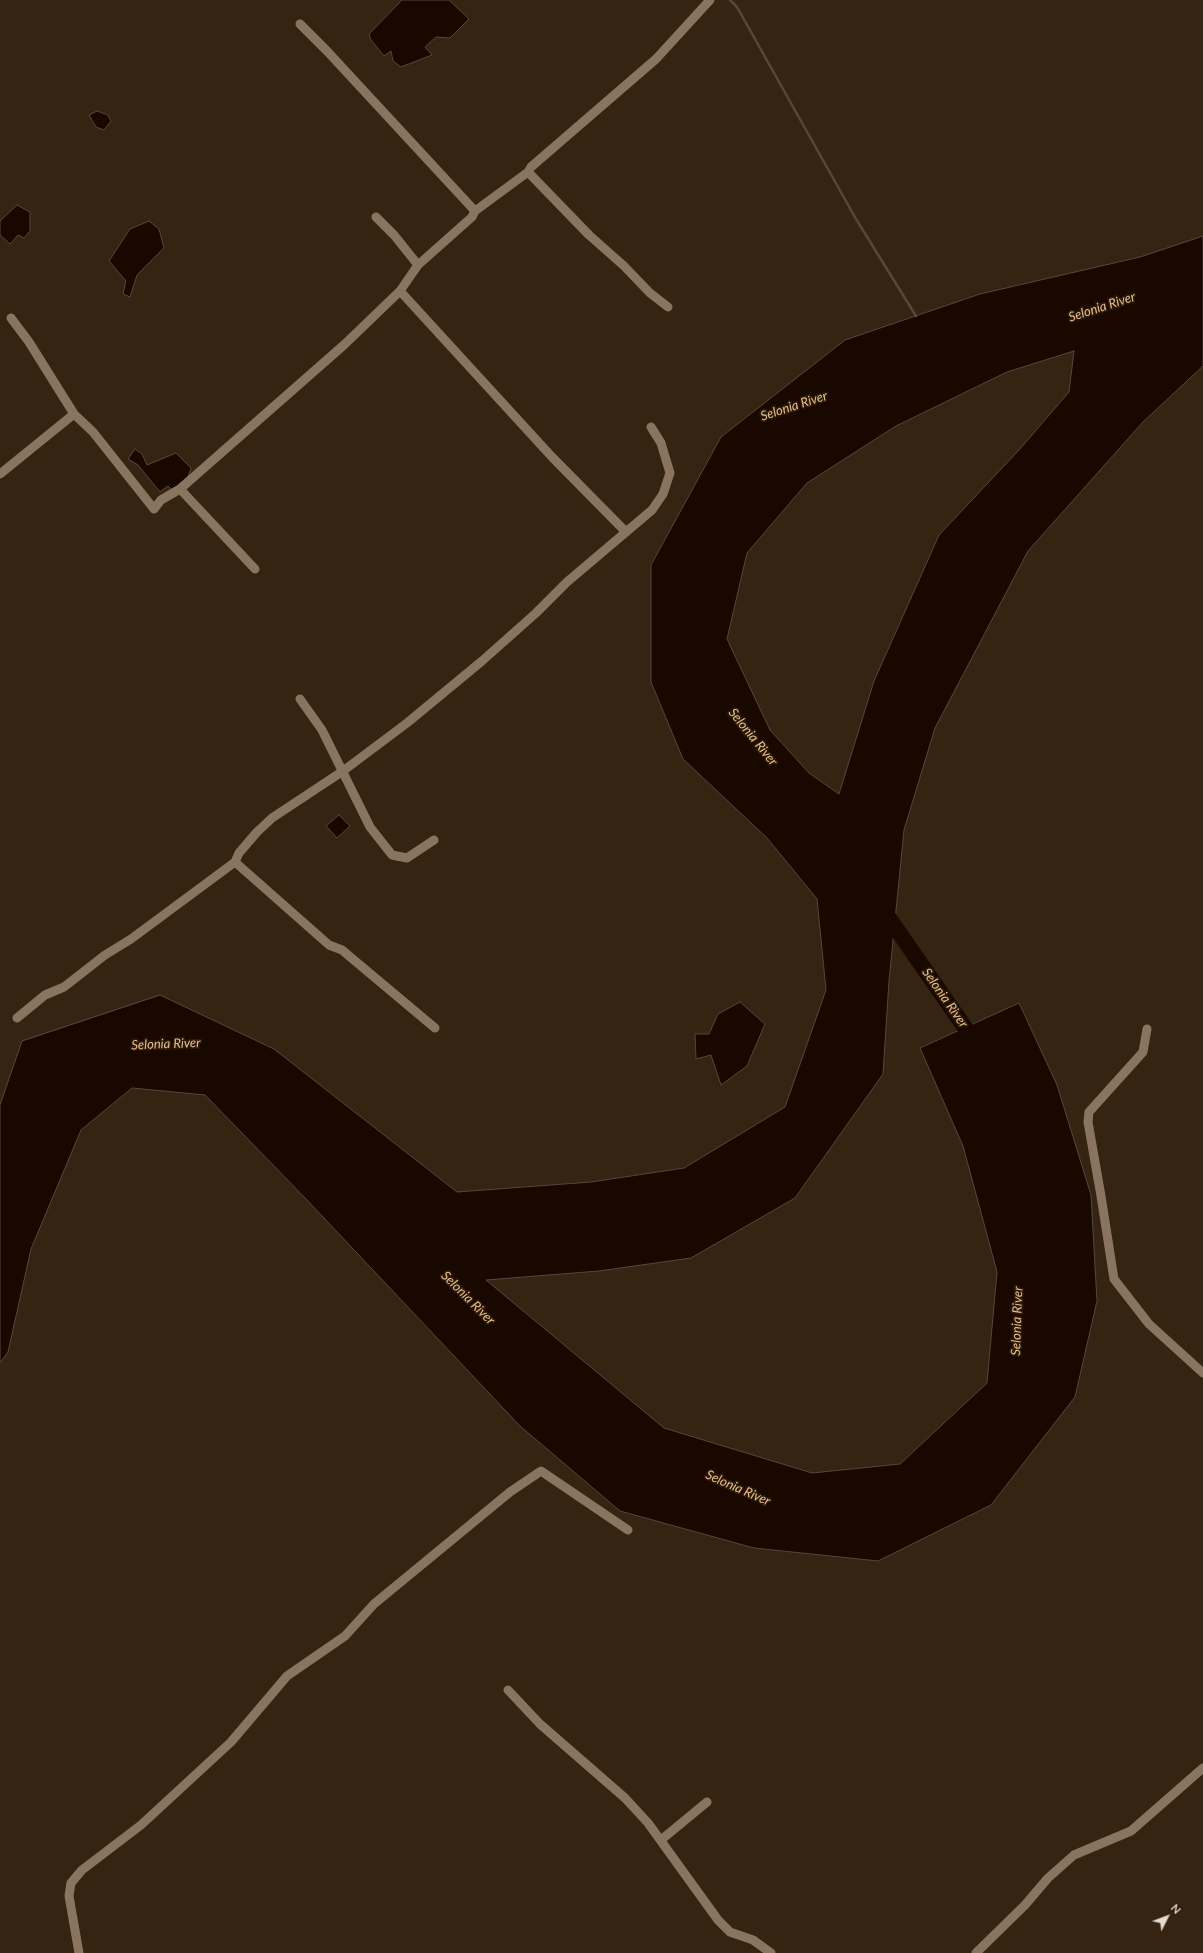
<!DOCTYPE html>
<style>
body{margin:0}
#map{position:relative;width:1203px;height:1953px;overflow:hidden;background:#352412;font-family:Lato,sans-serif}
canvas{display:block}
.north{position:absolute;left:1147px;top:1897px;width:40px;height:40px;-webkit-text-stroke:3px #2b1a08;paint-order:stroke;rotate:48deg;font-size:11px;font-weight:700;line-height:16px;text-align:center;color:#e5dacf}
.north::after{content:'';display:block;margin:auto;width:14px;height:18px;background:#e5dacf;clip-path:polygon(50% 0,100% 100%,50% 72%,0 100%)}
</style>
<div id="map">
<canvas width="1203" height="1953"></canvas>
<div class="north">N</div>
</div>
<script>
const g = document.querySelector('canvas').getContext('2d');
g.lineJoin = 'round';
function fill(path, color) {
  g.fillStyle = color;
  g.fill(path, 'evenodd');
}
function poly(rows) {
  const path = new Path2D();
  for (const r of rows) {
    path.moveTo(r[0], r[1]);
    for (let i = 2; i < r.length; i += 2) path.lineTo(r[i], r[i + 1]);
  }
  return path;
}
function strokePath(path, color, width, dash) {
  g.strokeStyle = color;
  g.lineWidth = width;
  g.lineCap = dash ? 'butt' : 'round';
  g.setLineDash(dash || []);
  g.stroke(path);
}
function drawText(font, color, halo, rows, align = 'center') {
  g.font = font + ' Lato,sans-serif';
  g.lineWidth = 3.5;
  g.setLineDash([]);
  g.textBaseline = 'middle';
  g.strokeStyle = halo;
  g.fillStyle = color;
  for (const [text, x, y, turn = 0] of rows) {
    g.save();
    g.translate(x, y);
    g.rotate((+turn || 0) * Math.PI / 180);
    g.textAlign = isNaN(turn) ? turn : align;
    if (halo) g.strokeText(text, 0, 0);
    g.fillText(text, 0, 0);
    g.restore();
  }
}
const water = poly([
 [402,0,449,0,469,19,450,38,436,37,425,47,432,55,401,67,393,61,391,51,384,56,371,40,369,34,402,0],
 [97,111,108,115,111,121,104,130,96,127,89,115,97,111],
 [17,205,30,212,30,231,24,238,18,235,10,244,0,235,0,221,17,205],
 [149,221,159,229,164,248,137,275,130,297,123,294,126,281,109,261,130,229,149,221],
 [1203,236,1203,366,1143,422,1028,551,935,728,904,830,889,981,883,1074,795,1198,691,1258,599,1271,486,1280,664,1428,812,1473,900,1464,987,1383,997,1272,963,1146,920,1048,1019,1003,1057,1085,1091,1195,1097,1301,1075,1397,991,1505,878,1561,754,1548,620,1511,520,1426,306,1199,205,1095,132,1088,81,1130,31,1249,8,1352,0,1363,0,1105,22,1041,160,995,274,1049,457,1192,591,1182,684,1168,785,1107,826,990,817,899,767,838,683,759,651,682,651,565,721,437,845,340,980,294,1140,257,1203,236],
 [1074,351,1069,392,1019,450,939,535,874,681,839,794,809,773,770,730,727,639,747,553,807,483,896,426,1007,372,1074,351],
 [135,449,142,454,147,465,176,453,191,468,188,477,172,490,168,486,160,492,138,465,128,459,135,449],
 [339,815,350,826,337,838,326,826,339,815],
 [740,1002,765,1024,747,1066,721,1085,711,1055,696,1059,695,1034,709,1034,718,1014,740,1002]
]);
const stream = poly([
 [730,0,737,7,856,219,916,316]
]);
const river = poly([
 [882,908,977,1045]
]);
const minor = poly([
 [300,24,327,51,475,211],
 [528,172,589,235,624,266,650,293,668,307],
 [376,217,394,235,418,265],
 [400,291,552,457,626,532],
 [11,318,29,342,74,414,93,432,154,509,161,500,180,489,345,344,400,291,418,265,472,217,475,211,528,172,531,167,656,59,710,0],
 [0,474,74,414],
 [180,489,255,569],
 [300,699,322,730,370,827,392,855,407,858,434,840],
 [235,862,329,945,342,950,435,1028],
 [17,1018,45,995,64,987,105,955,131,939,235,862,239,853,257,832,272,818,343,771,407,723,482,661,536,613,567,582,652,510,663,494,670,473,661,443,651,427],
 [1147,1029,1143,1052,1089,1112,1088,1122,1101,1196,1114,1279,1149,1324,1203,1373],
 [508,1690,540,1724,625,1798,648,1823,718,1920,730,1932,753,1940,771,1953],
 [661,1840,707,1802],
 [79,1953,69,1896,71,1883,82,1870,141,1825,231,1742,287,1676,345,1636,374,1604,510,1492,541,1471,628,1530],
 [976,1953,1025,1905,1048,1878,1074,1855,1131,1831,1203,1768]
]);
const waterNames = [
 ["Selonia River",1102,307,-18],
 ["Selonia River",794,406,-18],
 ["Selonia River",753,737,51],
 ["Selonia River",945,998,55],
 ["Selonia River",166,1044,-2],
 ["Selonia River",468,1298,45],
 ["Selonia River",1017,1321,-88],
 ["Selonia River",738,1488,24]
];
fill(water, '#190800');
strokePath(water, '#56473e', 1);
strokePath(stream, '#56473e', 2.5);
strokePath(river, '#190800', 16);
strokePath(minor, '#897460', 9);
drawText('italic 13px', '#e8bc91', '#2b1a08', waterNames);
</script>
